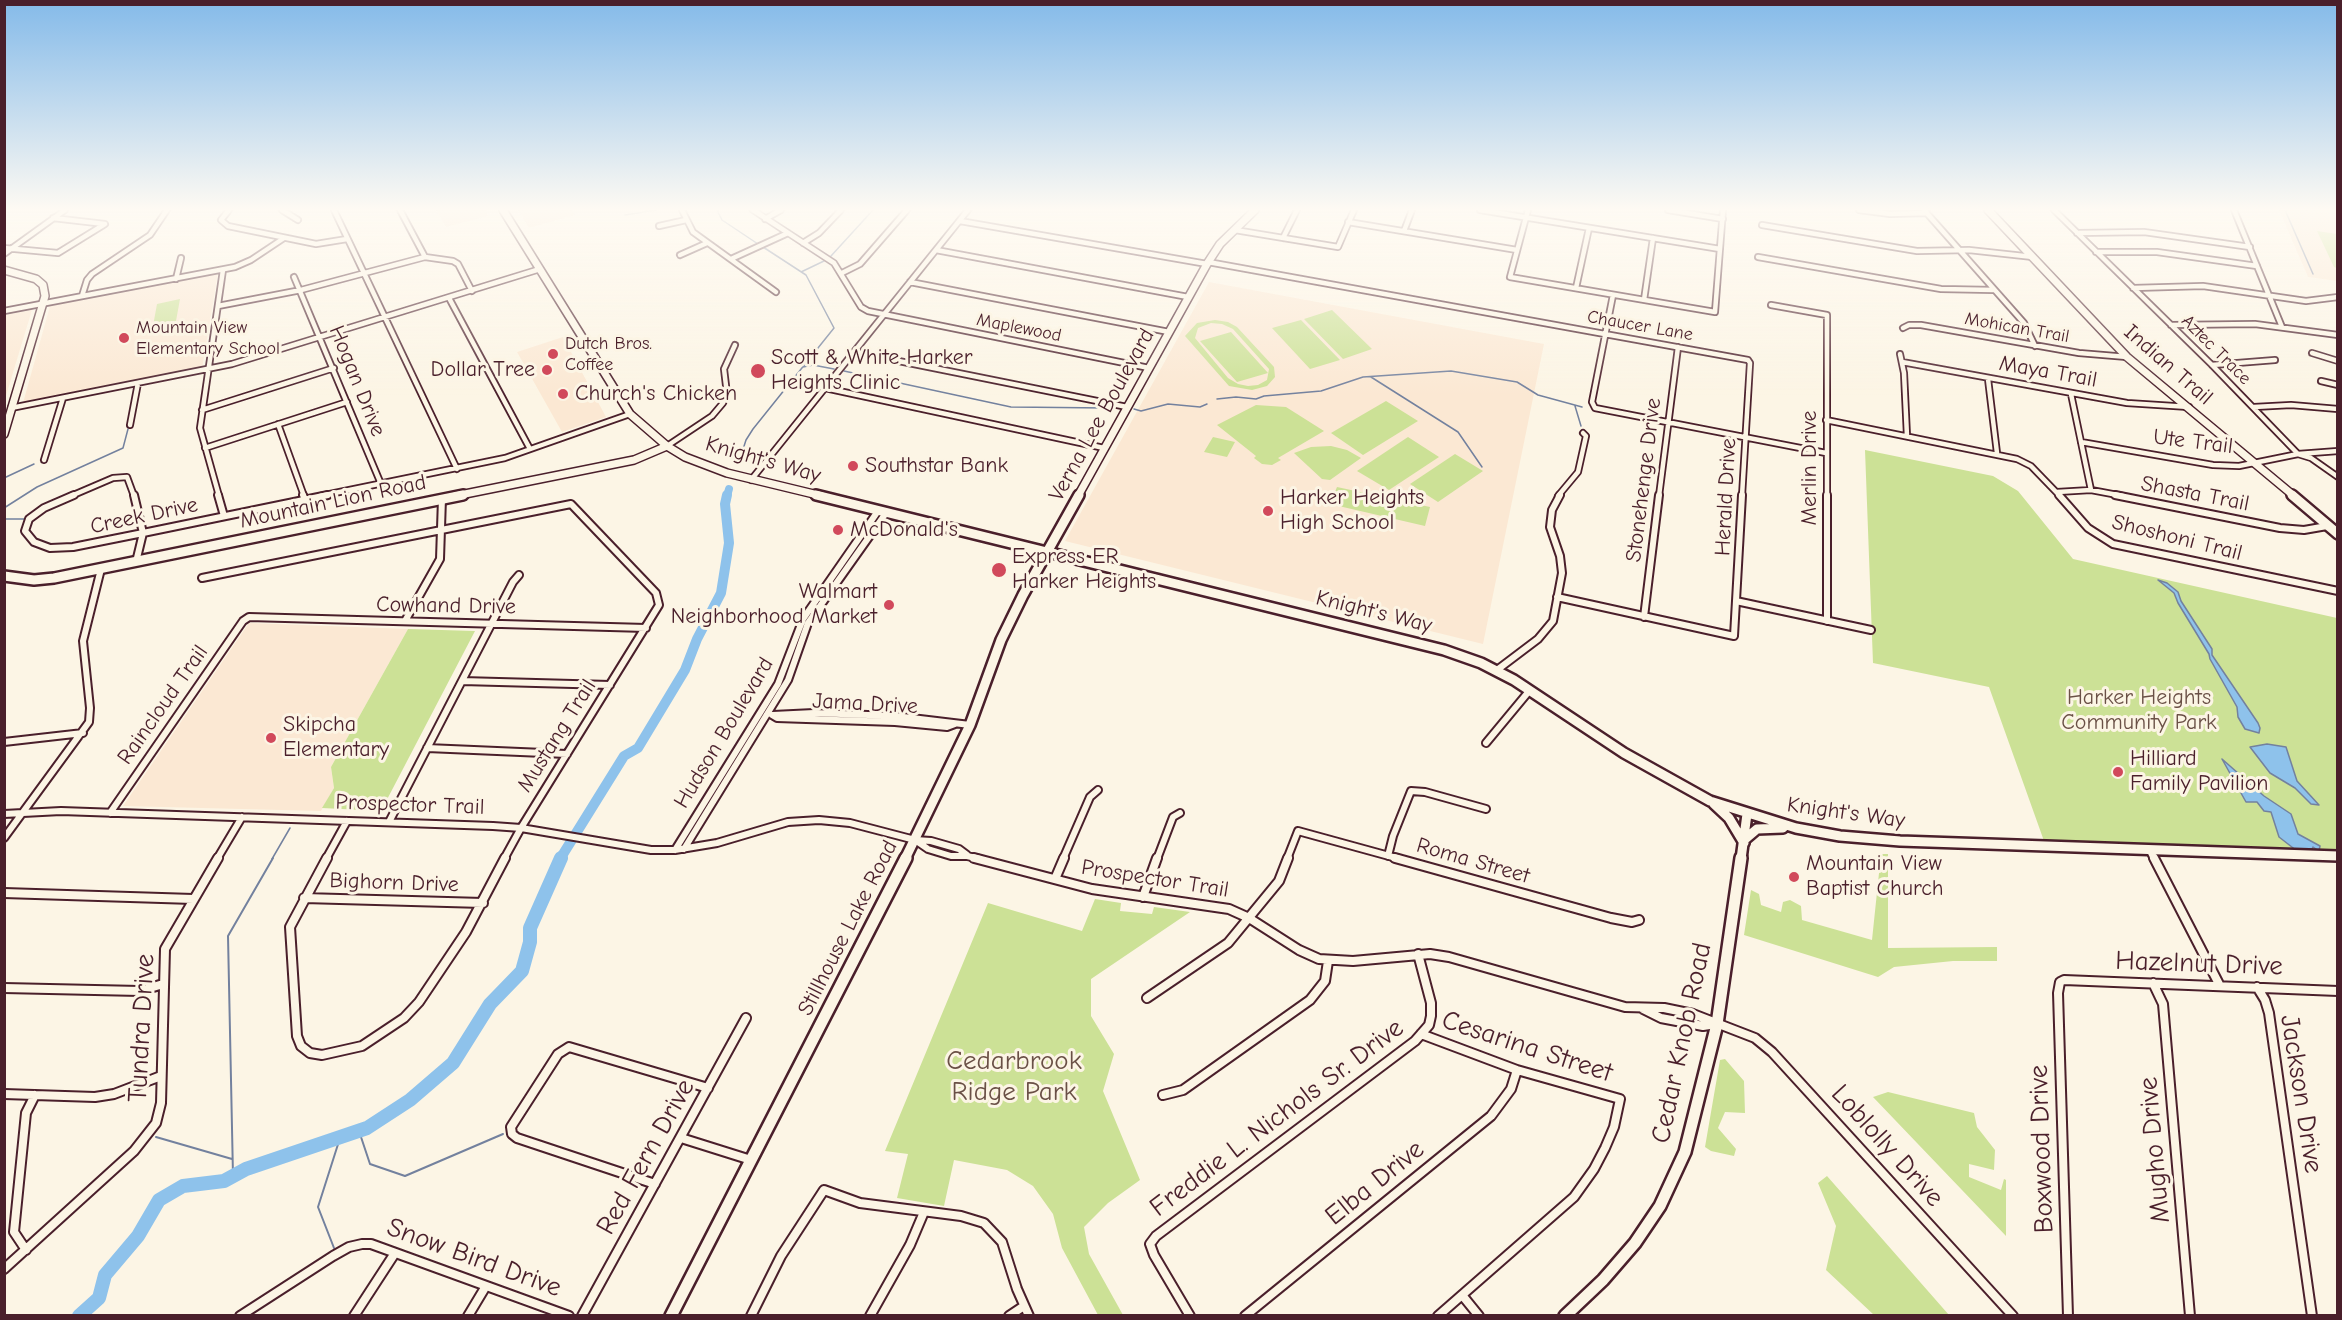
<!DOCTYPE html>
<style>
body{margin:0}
#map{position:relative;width:2342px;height:1320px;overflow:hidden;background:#fcf5e5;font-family:"Comic Neue",sans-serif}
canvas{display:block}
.frame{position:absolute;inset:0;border:6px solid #4a1f2b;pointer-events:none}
</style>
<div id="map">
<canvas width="2342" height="1320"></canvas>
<div class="frame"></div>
</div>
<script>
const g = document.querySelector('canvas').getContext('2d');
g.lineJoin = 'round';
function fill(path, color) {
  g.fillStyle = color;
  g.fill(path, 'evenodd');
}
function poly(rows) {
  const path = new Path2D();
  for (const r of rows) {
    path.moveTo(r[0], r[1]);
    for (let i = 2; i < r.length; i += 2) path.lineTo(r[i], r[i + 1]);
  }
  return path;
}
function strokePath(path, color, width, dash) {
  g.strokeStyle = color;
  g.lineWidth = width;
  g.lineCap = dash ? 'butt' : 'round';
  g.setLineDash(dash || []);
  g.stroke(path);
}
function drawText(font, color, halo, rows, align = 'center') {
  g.font = font + ' "Comic Neue",sans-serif';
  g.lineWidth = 6;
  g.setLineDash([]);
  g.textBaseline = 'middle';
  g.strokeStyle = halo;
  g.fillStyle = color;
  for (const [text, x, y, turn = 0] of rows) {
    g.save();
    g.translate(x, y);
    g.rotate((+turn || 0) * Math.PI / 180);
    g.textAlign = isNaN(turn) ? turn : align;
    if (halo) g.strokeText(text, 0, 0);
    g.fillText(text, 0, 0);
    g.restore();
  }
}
const built = poly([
 [436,210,485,210,488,216,446,227],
 [518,210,572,210,575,215,529,228],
 [2279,210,2337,210,2337,281,2308,277],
 [218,273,202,369,23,403,50,306],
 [1209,282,1544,344,1483,644,1065,541],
 [32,310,5,399,5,315],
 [563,337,606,417,562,432,517,352],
 [249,623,408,629,331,767,334,788,321,811,123,806]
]);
const green = poly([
 [2317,231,2337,234,2337,268,2334,267],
 [180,299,176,321,153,326,157,304],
 [1332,310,1372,349,1343,359,1304,319],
 [1215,320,1228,322,1237,327,1274,367,1275,377,1267,386,1252,390,1229,386,1185,336,1197,323],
 [1211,323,1222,324,1233,329,1269,369,1267,380,1258,385,1248,386,1238,384,1228,378,1195,338,1198,328],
 [1301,320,1340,360,1310,369,1272,328],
 [1231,332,1268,373,1237,382,1200,341],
 [1386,401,1418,421,1363,455,1331,433],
 [1256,405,1286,407,1324,431,1278,458,1281,460,1272,465,1262,464,1254,458,1256,456,1217,425],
 [1213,437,1235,442,1227,457,1204,452],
 [1408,437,1439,457,1389,490,1357,471],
 [1331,446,1347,450,1361,458,1330,480,1322,479,1294,453,1311,447],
 [1865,450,1993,476,2018,491,2073,559,2337,618,2337,851,2044,841,1989,687,1873,663],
 [1455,454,1483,471,1438,502,1410,484],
 [1337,487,1430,507,1425,526,1330,504],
 [408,629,475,631,381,811,322,808,334,788,331,767],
 [1881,854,1888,854,1888,948,1997,947,1997,961,1953,961,1894,967,1878,977,1744,935,1751,890,1759,894,1761,905,1781,912,1783,902,1790,900,1801,906,1802,920,1872,940],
 [1095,899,1121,903,1120,911,1152,914,1154,907,1190,912,1091,979,1091,1016,1114,1054,1103,1091,1140,1180,1108,1203,1084,1227,1089,1254,1123,1315,1098,1315,1062,1248,1053,1214,1033,1186,1007,1170,954,1160,944,1206,897,1198,908,1154,885,1151,988,903,1082,931],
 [1725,1059,1744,1081,1745,1113,1725,1112,1718,1128,1736,1149,1734,1156,1711,1151,1705,1147,1720,1060],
 [1888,1092,1974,1113,1977,1127,1995,1150,1994,1170,1969,1164,1969,1177,2001,1190,2004,1179,2006,1180,2006,1236,1873,1097],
 [1827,1176,1949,1315,1874,1315,1826,1270,1836,1226,1818,1183]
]);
const water = poly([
 [2158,580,2167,583,2178,592,2181,601,2212,649,2212,655,2258,723,2260,728,2259,733,2245,729,2238,717,2237,707,2210,659,2209,654,2178,603,2174,593,2158,580],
 [2267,744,2286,747,2297,781,2319,805,2311,804,2295,788,2270,773,2250,747,2267,744],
 [2222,759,2264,796,2291,814,2298,834,2320,846,2319,851,2313,847,2311,851,2297,851,2279,837,2271,812,2264,811,2257,802,2246,802,2222,759]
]);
const streamFar1 = poly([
 [717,210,722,220,758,244],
 [2285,210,2313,274],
 [625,215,656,210],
 [831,256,873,210],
 [801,272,824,261],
 [803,367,813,365,834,369],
 [844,371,1011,407,1107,408],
 [1371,377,1458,432,1482,467],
 [1217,399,1236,397,1256,399,1264,396,1321,391,1363,377,1451,371,1517,382,1538,395,1582,407],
 [1575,406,1581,426],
 [1134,409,1141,411,1168,404,1200,407,1207,404],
 [738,465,746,440,753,429,834,328,806,275,763,247],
 [4,478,34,464],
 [4,508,37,487,123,448,128,429],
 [4,519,25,519],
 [272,859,290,828]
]);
const stream = poly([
 [359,1131,370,1164,405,1176,503,1134],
 [156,1137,232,1159],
 [233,1176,228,936,273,858],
 [334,1248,318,1207,340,1138]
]);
const riverFar2 = poly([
 [727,496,729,489]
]);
const riverFar1 = poly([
 [560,859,624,756,638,748,685,670,697,639,721,593,729,543,725,504,727,495]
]);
const river = poly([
 [79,1316,99,1298,105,1275,138,1236,159,1200,183,1186,224,1181,246,1169,367,1128,410,1100,453,1063,490,1004,522,971,530,942,530,928,561,858]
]);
const streetFar2 = poly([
 [229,210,221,220,228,226,316,244,347,239],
 [282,210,298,220],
 [334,210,457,469],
 [400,210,425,257],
 [682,210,693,232,776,292],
 [753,210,834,263,861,307,868,311,1149,368],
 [1480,210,1720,249],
 [1528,210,1510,277,1715,312,1723,210],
 [1668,210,1723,219],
 [1859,210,1890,214,1927,213],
 [1924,210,2024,323,2035,346],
 [2054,210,2212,365,2298,454,2311,458,2338,477],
 [2234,210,2282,327],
 [765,219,781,210],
 [960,221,1207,264],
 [1348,222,1517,250],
 [1762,225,1917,251,1969,250,2033,257],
 [659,226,686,220],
 [1235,230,1338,247,1354,210],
 [1404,231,1412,210],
 [2077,233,2144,232,2250,247],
 [1283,238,1297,210],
 [803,243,819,233,841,210],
 [4,248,58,253,105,224,53,218],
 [936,250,1188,297],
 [2096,252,2157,252,2257,266],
 [4,254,65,210],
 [680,255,707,243],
 [1758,257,1941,289,1994,290],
 [731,259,788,233],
 [1208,262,1748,360,1750,363,1742,496],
 [842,273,860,264,907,210],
 [294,277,381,484],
 [176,279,181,258],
 [910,282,1169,332],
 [1576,288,1589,228],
 [2133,288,2203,286,2306,301,2338,297],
 [1613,295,1592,402,1595,408,1826,453],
 [82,296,87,280,92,274,150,235,167,210],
 [449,298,530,449],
 [1644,300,1653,238],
 [1771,305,1827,315,1827,496],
 [218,306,301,290,425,257,453,261,458,264,472,291],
 [4,311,235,267,251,260,284,238],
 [2171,325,2255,324,2338,335],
 [1903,328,1909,325,1921,325,2079,353,2127,357],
 [854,352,1127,407],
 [2312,353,2338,361],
 [1900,354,1904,373,1907,436],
 [1902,362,2127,403,2189,407],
 [2212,365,2275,360],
 [1988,379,1997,453],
 [2321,381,2338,385],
 [825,388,1104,448],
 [2071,394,2091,490],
 [2254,407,2291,405,2338,409],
 [11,408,232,364,540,269],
 [202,410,334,368],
 [1826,420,2017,459,2031,466,2060,496],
 [278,424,304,496],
 [130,425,138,383],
 [2081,442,2213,465,2239,466,2298,454,2338,451],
 [667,446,712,416,723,403,727,394,724,369,735,345],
 [205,448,347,402],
 [44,460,63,398],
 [751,480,968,210],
 [2057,492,2091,490,2123,496],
 [71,496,113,478,127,477,134,496],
 [219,496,200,428,223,270],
 [320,496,505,458,630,414],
 [1558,496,1578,472,1586,436,1583,433],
 [1659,496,1678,347]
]);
const streetFar1 = poly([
 [74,495,44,508,29,519,25,531,34,542,50,548,73,547,143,533],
 [134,495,143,533],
 [218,495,224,516],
 [303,495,305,500],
 [1827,495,1827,621],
 [2059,495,2088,528,2113,544,2338,591],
 [2115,495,2280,528,2304,530,2327,526],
 [143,533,328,495],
 [136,562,143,533],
 [202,578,571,504,656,593,659,605,521,828,504,859],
 [1557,597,1734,636,1742,495],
 [1736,601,1871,630],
 [1644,617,1659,495],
 [405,621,440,559,442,498],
 [1497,670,1538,639,1553,621,1562,573,1560,556,1550,527,1552,510,1560,495],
 [462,681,610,685],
 [772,715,777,718,895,722,947,727,955,724],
 [773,715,814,713,895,716,970,725],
 [4,742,83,733],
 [1486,743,1530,690],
 [427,748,567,754],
 [110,813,243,621,249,617,646,628],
 [4,814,61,811,493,826,521,828,651,850,675,850,717,843,788,822,819,820,850,823,915,840,931,841,959,849,967,855],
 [389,822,513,582,519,575],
 [4,838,89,722,90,708,83,641,101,569],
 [915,840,928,849,951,856,967,856,980,859],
 [684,849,788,680,808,623,886,513],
 [675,850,778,684,803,619,878,511],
 [2150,851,2154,859],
 [1388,856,1393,836,1411,791,1425,792,1486,809],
 [217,859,242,817],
 [326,859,347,821],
 [1063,859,1090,797,1098,790],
 [1157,859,1173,817,1180,813],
 [1287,859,1298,831,1400,859]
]);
const street = poly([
 [327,858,290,927,297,1036,301,1046,310,1053,322,1055,362,1046,404,1018,419,1002,466,932,505,858],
 [974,858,1092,889,1229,909,1249,918,1299,950,1319,959,1353,961,1430,954,1449,957,1625,1007,1664,1008,1693,1014,1755,1038,1772,1052,2013,1316],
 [1395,858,1611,918,1632,922,1639,920],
 [2154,858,2220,986],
 [1055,879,1064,858],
 [4,893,193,899],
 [1143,897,1157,858],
 [304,898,483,903],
 [2153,983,2163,1004,2190,1316],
 [2257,987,2265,1000,2269,1013,2312,1316],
 [4,988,140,991,163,984],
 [1147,998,1228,943,1279,881,1288,858],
 [1643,1009,1661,1018,1703,1026,1716,1024],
 [1421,1034,1517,1070,1620,1099,1614,1127,1605,1148,1594,1169,1574,1197,1438,1316],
 [4,1094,95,1097,114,1094,161,1076],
 [1163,1095,1183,1090,1310,1000,1325,981,1328,961],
 [681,1138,751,1160],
 [655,1184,517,1138,512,1134,511,1127,558,1054,569,1047,708,1088],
 [26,1250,14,1232,26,1113,35,1095],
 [4,1269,134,1151,156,1123,161,1103,165,949,218,858],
 [1462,1295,1479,1316],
 [240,1316,333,1256,349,1247,362,1244,371,1244,569,1316],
 [354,1316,395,1253],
 [468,1316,486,1286],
 [582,1316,746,1018],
 [751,1316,781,1256,824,1190,860,1203,961,1216,984,1223,1002,1242,1017,1289,1029,1316],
 [870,1316,910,1245,924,1212],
 [1009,1316,1024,1306],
 [1190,1316,1154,1255,1150,1244,1156,1236,1415,1041,1429,1025,1431,1016,1431,1003,1418,954],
 [1245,1316,1491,1116,1511,1089,1517,1070],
 [2068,1316,2058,993,2060,982,2064,980,2338,991]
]);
const secondaryFar2 = poly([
 [503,210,630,414,667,446,685,457,727,473,822,496],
 [1988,210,2127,357,2294,496],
 [4,270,36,279,43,285,45,296,4,434],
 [455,496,634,460,667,446],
 [1078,496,1207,264,1220,244,1255,210]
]);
const secondaryFar1 = poly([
 [816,495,1444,650,1481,663,1514,680,1624,753,1710,801,1796,828,1840,836,1900,841,2338,856],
 [2292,495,2338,534],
 [4,576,34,580,54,578,463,495],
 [1714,804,1729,818,1744,843],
 [1744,840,1757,829,1783,828],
 [905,859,970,725,1001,640,1023,595,1079,495],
 [1741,859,1747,814]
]);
const secondary = poly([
 [671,1316,906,858],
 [1565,1316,1603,1280,1635,1243,1660,1206,1685,1152,1717,1024,1741,858]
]);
const markers = [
 [124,338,6,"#d1495b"],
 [553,354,6,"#d1495b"],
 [547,370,6,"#d1495b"],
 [758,371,8,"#d1495b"],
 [563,394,6,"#d1495b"],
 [853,466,6,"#d1495b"],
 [1268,511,6,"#d1495b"],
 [838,530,6,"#d1495b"],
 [999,570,8,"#d1495b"],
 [889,605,6,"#d1495b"],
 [271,738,6,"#d1495b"],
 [2118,772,6,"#d1495b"],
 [1794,877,6,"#d1495b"]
];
const farStreetnames = [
 ["Chaucer Lane",1640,326,10],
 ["Maplewood",1019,328,11],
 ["Mohican Trail",2017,328,10],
 ["Aztec Trace",2216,350,45]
];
const farPoinames = [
 ["Mountain View",136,328],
 ["Elementary School",136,349],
 ["Dutch Bros.",565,344],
 ["Coffee",565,365]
];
const poiNames = [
 ["Scott & White Harker",771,358],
 ["Heights Clinic",771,383],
 ["Dollar Tree",535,370,"right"],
 ["Church's Chicken",575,394],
 ["Southstar Bank",865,466],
 ["Harker Heights",1280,498],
 ["High School",1280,523],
 ["McDonald's",850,530],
 ["Express ER",1012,557],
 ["Harker Heights",1012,582],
 ["Walmart",877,592,"right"],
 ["Neighborhood Market",877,617,"right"],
 ["Skipcha",283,725],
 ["Elementary",283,750],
 ["Hilliard",2130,759],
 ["Family Pavilion",2130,784],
 ["Mountain View",1806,864],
 ["Baptist Church",1806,889]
];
const streetNames = [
 ["Indian Trail",2168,365,41],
 ["Maya Trail",2048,372,10],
 ["Hogan Drive",357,381,68],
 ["Verna Lee Boulevard",1102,415,-61],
 ["Ute Trail",2193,442,7],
 ["Knight's Way",763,460,16],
 ["Merlin Drive",1810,468,-90],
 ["Stonehenge Drive",1644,480,-83],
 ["Shasta Trail",2195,494,11],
 ["Herald Drive",1726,497,-87],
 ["Mountain Lion Road",333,502,-12],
 ["Creek Drive",144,516,-12],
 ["Shoshoni Trail",2177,538,14],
 ["Cowhand Drive",446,606,1],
 ["Knight's Way",1374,612,14],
 ["Jama Drive",865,704,3],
 ["Raincloud Trail",163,705,-55],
 ["Hudson Boulevard",724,733,-59],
 ["Mustang Trail",557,736,-58],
 ["Prospector Trail",410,805,2],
 ["Knight's Way",1846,813,8],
 ["Roma Street",1473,861,16],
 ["Prospector Trail",1155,879,9],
 ["Bighorn Drive",394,883,2],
 ["Stillhouse Lake Road",848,928,-63]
];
const parkNames = [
 ["Harker Heights",2139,698],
 ["Community Park",2139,723]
];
const nearStreetnames = [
 ["Hazelnut Drive",2199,964,2],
 ["Tundra Drive",142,1028,-87],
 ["Cedar Knob Road",1682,1043,-78],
 ["Cesarina Street",1527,1047,18],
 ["Jackson Drive",2301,1094,81],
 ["Freddie L. Nichols Sr. Drive",1277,1118,-37],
 ["Loblolly Drive",1887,1146,48],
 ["Boxwood Drive",2042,1149,-92],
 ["Mugho Drive",2155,1150,-95],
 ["Red Fern Drive",646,1157,-61],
 ["Elba Drive",1375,1183,-39],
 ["Snow Bird Drive",474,1258,20]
];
const nearParknames = [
 ["Cedarbrook",1014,1061],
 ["Ridge Park",1014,1092]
];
fill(built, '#fbe8d3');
fill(green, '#cce196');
fill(water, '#8ec2eb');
strokePath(water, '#73819e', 1.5);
strokePath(streamFar1, '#73819e', 1.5);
strokePath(stream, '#73819e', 2);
strokePath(riverFar2, '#8ec2eb', 8);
strokePath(riverFar1, '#8ec2eb', 10);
strokePath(river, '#8ec2eb', 14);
strokePath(streetFar2, '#4a1f2b', 8);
strokePath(streetFar1, '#4a1f2b', 10);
strokePath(street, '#4a1f2b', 12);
strokePath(secondaryFar2, '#4a1f2b', 10);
strokePath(secondaryFar1, '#4a1f2b', 14);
strokePath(secondary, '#4a1f2b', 16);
strokePath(streetFar2, '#fcf5e5', 4.5);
strokePath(streetFar1, '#fcf5e5', 6);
strokePath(street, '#fcf5e5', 8);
strokePath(secondaryFar2, '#fcf5e5', 7);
strokePath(secondaryFar1, '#fcf5e5', 9);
strokePath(secondary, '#fcf5e5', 11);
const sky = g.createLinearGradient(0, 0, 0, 395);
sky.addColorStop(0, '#84bae9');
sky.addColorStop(0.53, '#fefaf3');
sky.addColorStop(1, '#fefaf300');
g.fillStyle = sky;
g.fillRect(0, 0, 2342, 395);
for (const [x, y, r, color] of markers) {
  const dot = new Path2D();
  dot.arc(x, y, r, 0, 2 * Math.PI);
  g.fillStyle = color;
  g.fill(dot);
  strokePath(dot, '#fcf5e5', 2);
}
drawText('18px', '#4a1f2b', '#fcf5e5', farStreetnames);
drawText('18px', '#4a1f2b', '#fcf5e5', farPoinames, 'left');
drawText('22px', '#4a1f2b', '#fcf5e5', poiNames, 'left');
drawText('22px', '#4a1f2b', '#fcf5e5', streetNames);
drawText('22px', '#6a5046', '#fcf5e5', parkNames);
drawText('27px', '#4a1f2b', '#fcf5e5', nearStreetnames);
drawText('27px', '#6a5046', '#fcf5e5', nearParknames);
</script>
